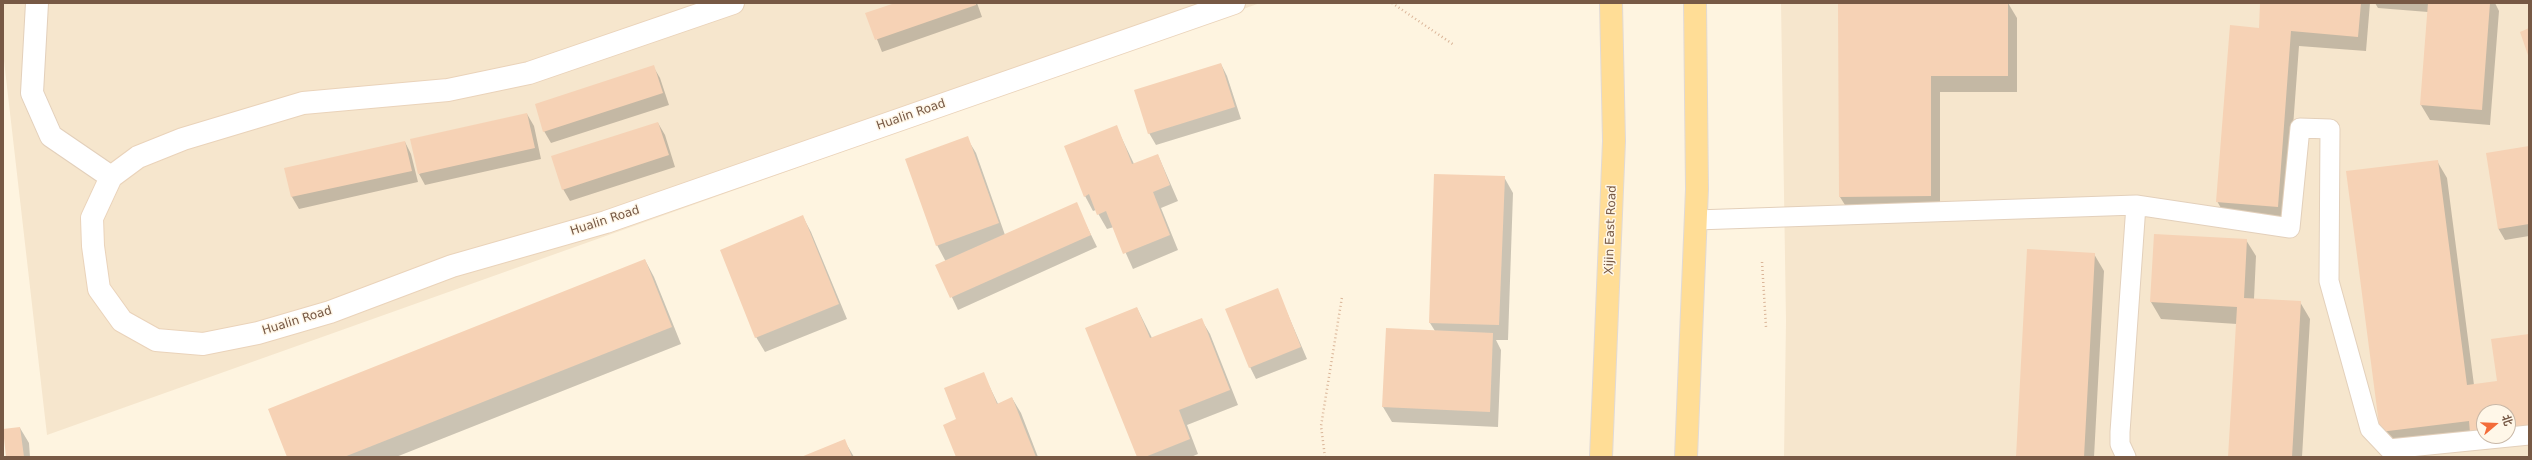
<!DOCTYPE html>
<meta charset="utf-8">
<style>
body{margin:0}
#map{position:relative;width:2532px;height:460px;overflow:hidden;background:#fef4e0;font-family:"DejaVu Sans","Noto Sans SC",sans-serif}
canvas{display:block}
.frame{position:absolute;inset:0;border:4px solid #775945;pointer-events:none}
.north{position:absolute;left:2476px;top:404px;width:40px;height:40px;box-sizing:border-box;background:#fff7e8;border:1px solid #c9b8a7;border-radius:50%;rotate:71deg;font-size:11px;font-weight:700;line-height:16px;text-align:center;color:#775945}
.north::after{content:'';display:block;margin:auto;width:14px;height:18px;background:#f36c3a;clip-path:polygon(50% 0,100% 100%,50% 72%,0 100%)}
</style>
<div id="map">
<canvas width="2532" height="460"></canvas>
<div class="frame"></div>
<div class="north">北</div>
</div>
<script>
const g = document.querySelector('canvas').getContext('2d');
g.lineJoin = 'round';
function fill(path, color) {
  g.fillStyle = color;
  g.fill(path, 'evenodd');
}
function poly(rows) {
  const path = new Path2D();
  for (const r of rows) {
    path.moveTo(r[0], r[1]);
    for (let i = 2; i < r.length; i += 2) path.lineTo(r[i], r[i + 1]);
  }
  return path;
}
function strokePath(path, color, width, dash) {
  g.strokeStyle = color;
  g.lineWidth = width;
  g.lineCap = dash ? 'butt' : 'round';
  g.setLineDash(dash || []);
  g.stroke(path);
}
function drawText(font, color, halo, rows, align = 'center') {
  g.font = font + ' "DejaVu Sans",sans-serif';
  g.lineWidth = 3;
  g.setLineDash([]);
  g.textBaseline = 'middle';
  g.strokeStyle = halo;
  g.fillStyle = color;
  for (const [text, x, y, turn = 0] of rows) {
    g.save();
    g.translate(x, y);
    g.rotate((+turn || 0) * Math.PI / 180);
    g.textAlign = isNaN(turn) ? turn : align;
    if (halo) g.strokeText(text, 0, 0);
    g.fillText(text, 0, 0);
    g.restore();
  }
}
const residential = poly([
 [3,3,1260,3,47,435,3,52],
 [1781,3,2529,3,2529,457,1784,457,1786,321],
 [2484,412,2508,412,2508,436,2484,436]
]);
const shadow = poly([
 [899,3,977,3,982,17,882,52,867,14],
 [1839,3,2008,3,2017,18,2017,92,1940,92,1940,213,1850,213,1840,197],
 [2261,3,2370,3,2366,51,2299,46,2286,221,2226,217,2217,201,2260,29],
 [2375,3,2495,3,2499,11,2490,125,2430,120,2421,105,2428,12,2378,8],
 [1221,64,1227,76,1241,119,1156,145,1149,133],
 [653,66,660,78,669,105,551,143,544,131],
 [527,114,534,126,541,159,425,185,419,174],
 [658,123,665,135,675,167,570,201,563,189],
 [1116,126,1134,164,1158,155,1178,201,1161,208,1178,250,1133,269,1114,227,1107,229,1096,210,1093,211,1085,196],
 [967,138,976,153,1005,235,1076,204,1097,247,958,310,937,266,946,262,937,245],
 [405,142,411,154,418,182,299,209,292,197,286,169],
 [2529,147,2529,236,2505,240,2498,228],
 [2437,161,2447,178,2474,385,2498,382,2529,335,2529,444,2481,450,2474,438,2391,448,2381,431],
 [2484,412,2508,412,2508,436,2484,436],
 [1504,177,1513,193,1508,340,1496,340,1501,350,1498,427,1392,422,1383,407,1435,331,1430,323],
 [803,217,811,232,847,319,765,352,756,337],
 [2155,235,2246,240,2256,256,2254,299,2300,302,2310,319,2302,457,2229,457,2237,324,2161,319,2151,302],
 [2094,254,2104,271,2094,457,2017,457],
 [645,260,654,277,681,344,396,457,288,457],
 [1277,289,1307,359,1256,379,1250,367],
 [1137,308,1152,338,1201,319,1210,334,1238,405,1187,425,1198,454,1191,457,1138,457],
 [983,373,998,404,1012,398,1021,413,1038,457,957,457,958,420],
 [20,428,29,443,30,457,7,457],
 [844,440,854,457,804,457]
]);
const building = poly([
 [895,3,976,3,976,5,875,40,865,13],
 [1838,3,2008,3,2008,76,1931,76,1931,196,1839,197],
 [2260,3,2361,3,2358,37,2291,31,2278,207,2216,202,2230,25,2259,28],
 [2428,3,2490,3,2482,110,2420,105],
 [2529,28,2529,58,2520,32],
 [1221,63,1235,107,1148,134,1134,90],
 [654,65,663,93,543,132,535,104],
 [527,113,535,148,418,174,410,139],
 [658,122,669,155,562,190,551,156],
 [1117,125,1132,164,1158,154,1170,185,1153,192,1170,235,1123,254,1106,211,1097,215,1089,194,1084,197,1064,146],
 [968,136,999,223,936,246,905,159],
 [405,141,412,171,291,197,284,168],
 [2529,146,2529,224,2498,229,2486,153],
 [2438,160,2467,385,2497,381,2491,339,2529,334,2529,426,2508,428,2508,412,2484,412,2484,432,2470,433,2469,421,2380,432,2346,171],
 [1434,174,1505,176,1499,325,1429,323],
 [1077,202,1091,235,950,298,935,265],
 [803,215,839,304,755,338,720,250],
 [2154,234,2247,239,2244,298,2301,301,2292,457,2228,457,2237,307,2150,302],
 [2027,249,2095,253,2084,457,2016,457],
 [645,259,672,327,344,457,287,457,268,409],
 [1278,288,1301,347,1249,368,1225,309],
 [1137,307,1150,338,1202,318,1230,390,1179,410,1190,439,1145,457,1137,457,1085,328],
 [1386,328,1493,333,1490,412,1382,407],
 [984,372,997,404,1012,397,1036,457,956,457,943,425,956,419,944,388],
 [20,427,24,457,6,457,3,429],
 [845,439,852,457,801,457]
]);
const path = poly([
 [1392,3,1454,45],
 [1762,262,1766,327],
 [1325,457,1321,426,1342,297]
]);
const lane = poly([
 [1696,220,2136,205],
 [2126,457,2120,444,2120,432,2136,205,2290,228,2300,128,2330,129,2329,281,2370,429,2389,449,2529,435]
]);
const street = poly([
 [37,3,32,93,51,136,111,177]
]);
const secondary = poly([
 [733,3,529,73,448,90,303,103,183,139,138,157,111,177,92,218,93,246,99,289,122,321,156,340,203,344,258,333,330,312,452,266,606,222,1234,3]
]);
const primary = poly([
 [1601,457,1614,141,1611,3],
 [1686,457,1697,189,1695,3]
]);
const streetNames = [
 ["Hualin Road",911,115,-19],
 ["Hualin Road",605,221,-18],
 ["Xijin East Road",1611,230,-88],
 ["Hualin Road",297,321,-17]
];
fill(residential, '#f6e6cd');
fill(shadow, '#0003');
fill(building, '#f6d2b5');
strokePath(lane, '#e3d0bb', 21);
strokePath(street, '#e3d0bb', 24);
strokePath(secondary, '#ead3ba', 24);
strokePath(primary, '#e1dad6', 24);
strokePath(path, '#dab598', 2.5, [1, 3]);
strokePath(lane, '#fff', 19);
strokePath(street, '#fff', 22);
strokePath(secondary, '#fff', 22);
strokePath(primary, '#ffdd96', 22);
drawText('12px', '#775945', '#fff7e8', streetNames);
</script>
